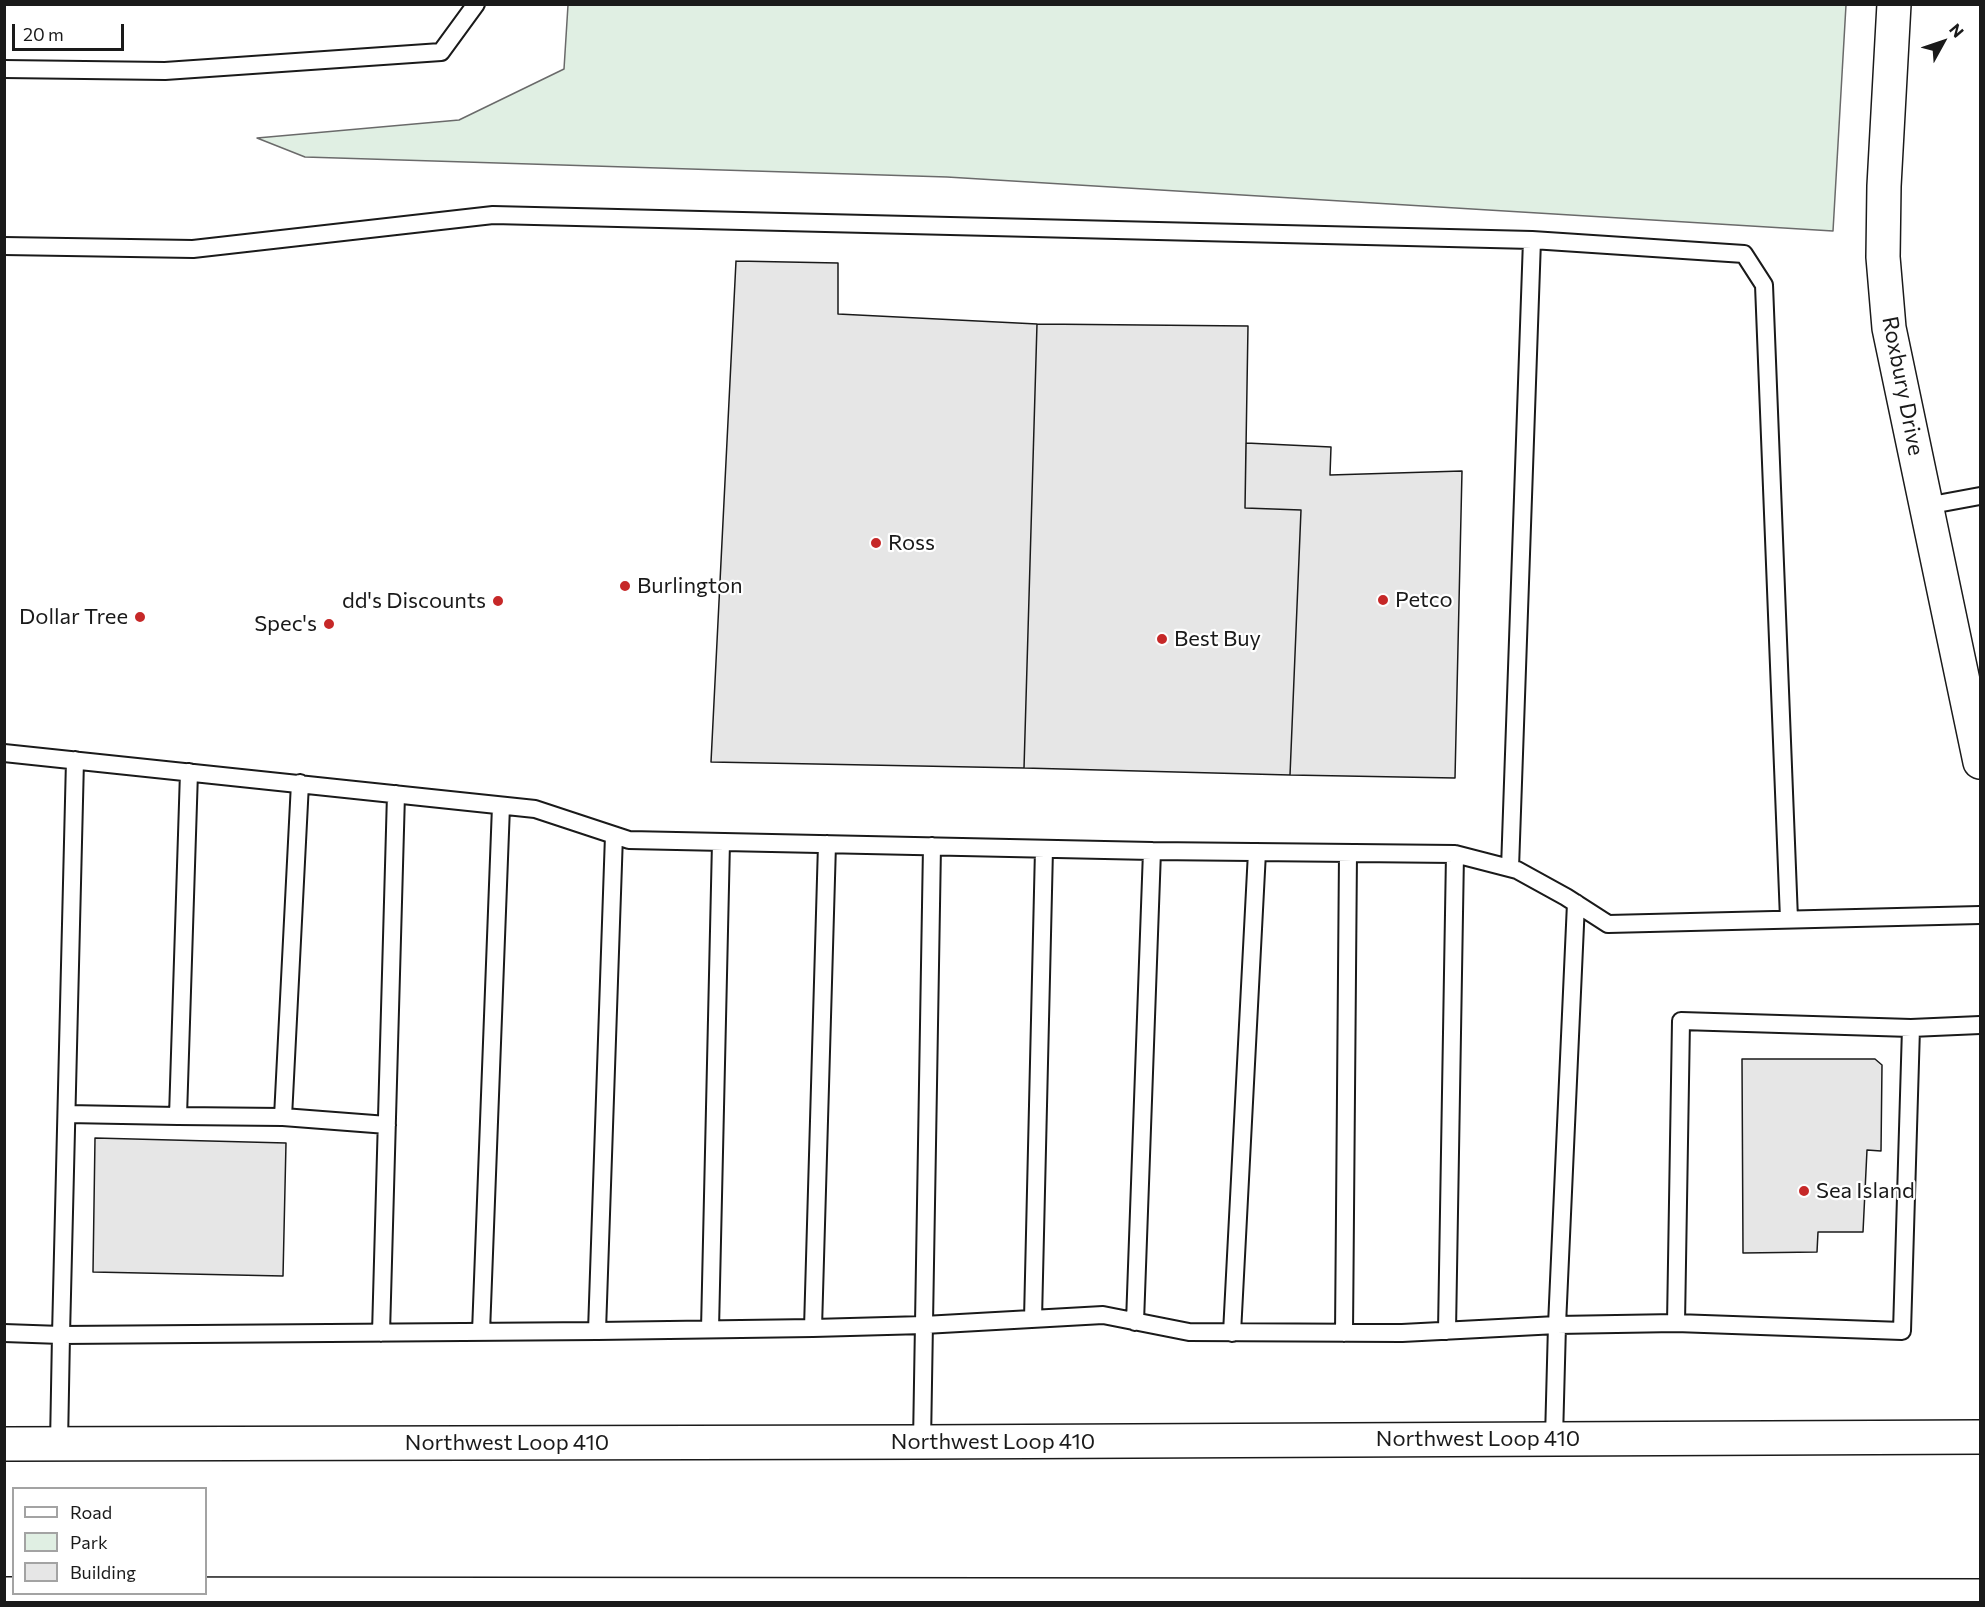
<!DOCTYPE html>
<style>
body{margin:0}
#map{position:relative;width:1985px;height:1607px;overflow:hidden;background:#fff;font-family:Commissioner,sans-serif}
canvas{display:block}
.frame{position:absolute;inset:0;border:6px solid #1a1a1a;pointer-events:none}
.legend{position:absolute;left:12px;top:1487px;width:195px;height:108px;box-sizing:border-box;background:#fff;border:2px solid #a3a3a3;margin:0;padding:8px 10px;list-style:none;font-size:18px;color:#1a1a1a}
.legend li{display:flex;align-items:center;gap:12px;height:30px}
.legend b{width:30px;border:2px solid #a3a3a3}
.north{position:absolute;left:1913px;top:12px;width:60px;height:60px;-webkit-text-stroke:4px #fff;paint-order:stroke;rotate:50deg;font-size:16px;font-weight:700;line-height:24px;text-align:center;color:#1a1a1a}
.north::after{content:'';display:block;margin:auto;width:21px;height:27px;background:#1a1a1a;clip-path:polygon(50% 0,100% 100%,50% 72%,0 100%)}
.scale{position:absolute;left:12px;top:24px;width:112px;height:27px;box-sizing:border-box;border:3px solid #1a1a1a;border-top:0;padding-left:8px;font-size:18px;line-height:21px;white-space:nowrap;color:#1a1a1a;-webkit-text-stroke:4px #fff;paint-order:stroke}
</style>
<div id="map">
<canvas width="1985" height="1607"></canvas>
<div class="frame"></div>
<ul class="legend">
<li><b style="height:8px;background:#fff"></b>Road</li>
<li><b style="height:16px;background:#e0efe3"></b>Park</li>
<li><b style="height:16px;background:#e6e6e6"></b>Building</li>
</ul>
<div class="north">N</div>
<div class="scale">20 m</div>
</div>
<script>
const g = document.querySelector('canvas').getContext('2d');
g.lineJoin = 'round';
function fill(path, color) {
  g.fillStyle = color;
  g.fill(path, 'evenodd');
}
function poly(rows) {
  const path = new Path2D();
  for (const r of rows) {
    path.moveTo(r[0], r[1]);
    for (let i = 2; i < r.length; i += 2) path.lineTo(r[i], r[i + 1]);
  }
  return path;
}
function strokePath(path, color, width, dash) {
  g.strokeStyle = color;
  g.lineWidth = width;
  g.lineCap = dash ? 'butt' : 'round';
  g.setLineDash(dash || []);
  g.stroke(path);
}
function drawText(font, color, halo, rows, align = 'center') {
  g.font = font + ' Commissioner,sans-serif';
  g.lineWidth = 4.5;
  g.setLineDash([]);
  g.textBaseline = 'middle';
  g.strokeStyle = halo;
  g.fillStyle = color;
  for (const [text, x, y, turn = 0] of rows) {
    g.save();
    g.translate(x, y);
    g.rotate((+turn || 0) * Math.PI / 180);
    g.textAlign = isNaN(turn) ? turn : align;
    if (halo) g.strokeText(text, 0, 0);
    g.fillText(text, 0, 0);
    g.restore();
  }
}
const green = poly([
 [568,5,1846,5,1833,231,947,177,305,157,257,138,459,120,564,69,568,5]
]);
const building = poly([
 [736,261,838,263,838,314,1037,324,1024,768,711,762,736,261],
 [1037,324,1248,326,1245,508,1301,510,1290,775,1024,768,1037,324],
 [1246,443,1331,447,1330,475,1462,471,1455,778,1290,775,1301,510,1245,508,1246,443],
 [1742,1059,1875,1059,1882,1065,1881,1151,1867,1150,1863,1232,1818,1232,1817,1252,1743,1253,1742,1059],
 [95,1138,286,1143,283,1276,93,1272,95,1138]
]);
const service = poly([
 [4,69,165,71,441,52,476,4],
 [4,246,193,249,493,215,1532,240],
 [1926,506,1980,496],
 [4,753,535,809,629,840,1152,851,1455,854,1517,870,1566,897,1608,924,1980,915],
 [75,760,61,1335,597,1331,813,1328,924,1325,1103,1315,1189,1332,1402,1333,1557,1325,1554,1438],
 [189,772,178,1116,283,1117,300,783],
 [1510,868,1532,240,1744,254,1764,285,1789,919],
 [1576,903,1557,1325,1676,1323,1902,1331,1911,1028,1980,1025],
 [67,1114,178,1116],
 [283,1117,387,1125],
 [1033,1319,1044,849],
 [1135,1322,1152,851],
 [1676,1323,1681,1021,1911,1028],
 [813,1328,827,844],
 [710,1329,721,842],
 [597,1331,614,835],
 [1447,1331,1455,854],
 [481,1332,501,806],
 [4,1333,61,1335,59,1444],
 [381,1333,396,794],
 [1232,1333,1257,852],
 [1344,1333,1348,853],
 [922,1442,932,846]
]);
const minor = poly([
 [1894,4,1884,186,1883,257,1889,328,1980,762]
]);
const secondary = poly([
 [4,1444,922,1442,1980,1437]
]);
const motorway = poly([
 [4,1594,1980,1596]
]);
const markers = [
 [876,543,6,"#c62828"],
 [625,586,6,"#c62828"],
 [1383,600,6,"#c62828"],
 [498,601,6,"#c62828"],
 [140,617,6,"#c62828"],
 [329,624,6,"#c62828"],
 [1162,639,6,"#c62828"],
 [1804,1191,6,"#c62828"]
];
const streetNames = [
 ["Roxbury Drive",1903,386,79],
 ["Northwest Loop 410",1478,1439],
 ["Northwest Loop 410",993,1442],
 ["Northwest Loop 410",507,1443]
];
const poiNames = [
 ["Ross",888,543],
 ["Burlington",637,586],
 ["Petco",1395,600],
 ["dd's Discounts",486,601,"right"],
 ["Dollar Tree",128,617,"right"],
 ["Spec's",317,624,"right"],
 ["Best Buy",1174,639],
 ["Sea Island",1816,1191]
];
fill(green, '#e0efe3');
strokePath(green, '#6a6a6a', 1.5);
fill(building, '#e6e6e6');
strokePath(building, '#1a1a1a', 1.5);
strokePath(service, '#1a1a1a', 20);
strokePath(minor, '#1a1a1a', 36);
strokePath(secondary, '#1a1a1a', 36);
strokePath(motorway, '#1a1a1a', 36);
strokePath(service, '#fff', 16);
strokePath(minor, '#fff', 33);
strokePath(secondary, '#fff', 33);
strokePath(motorway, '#fff', 33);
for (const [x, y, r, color] of markers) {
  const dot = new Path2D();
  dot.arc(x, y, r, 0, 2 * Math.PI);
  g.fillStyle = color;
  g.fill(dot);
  strokePath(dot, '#fff', 2);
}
drawText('22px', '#1a1a1a', '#fff', streetNames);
drawText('22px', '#1a1a1a', '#fff', poiNames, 'left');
</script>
